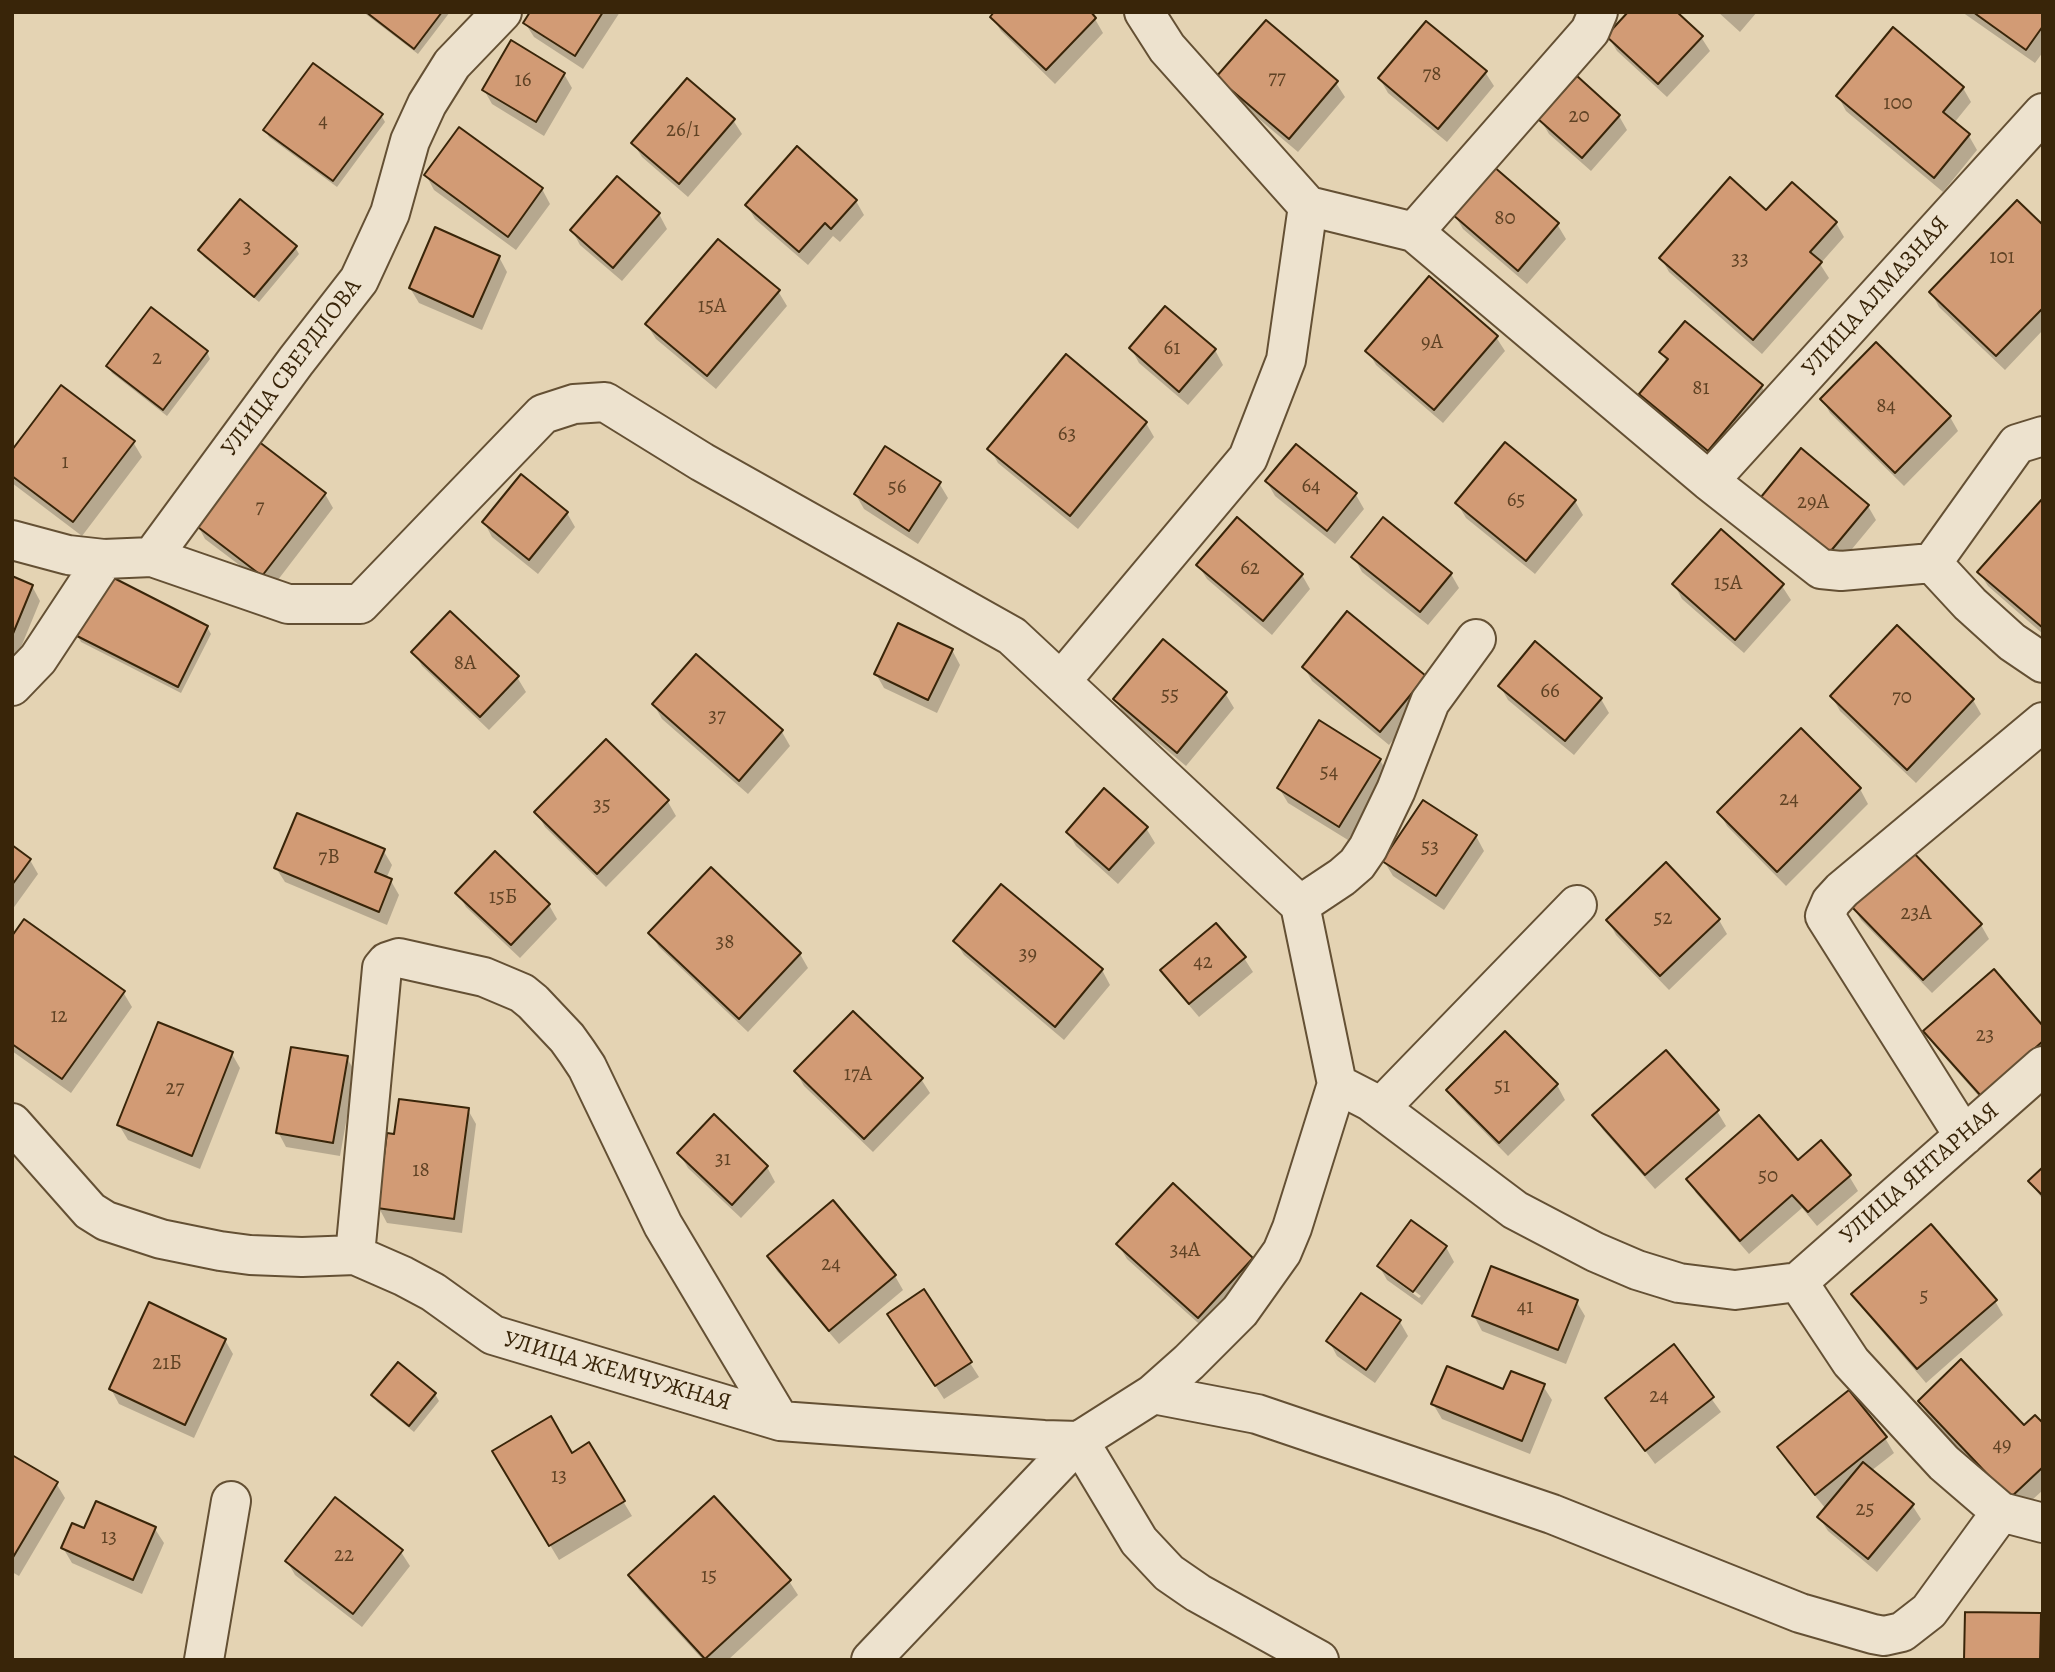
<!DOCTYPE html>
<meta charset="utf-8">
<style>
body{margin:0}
#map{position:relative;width:2055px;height:1672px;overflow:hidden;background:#e4d3b3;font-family:Alegreya,serif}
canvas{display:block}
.frame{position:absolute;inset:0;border:14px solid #392509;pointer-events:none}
</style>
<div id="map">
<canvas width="2055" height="1672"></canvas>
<div class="frame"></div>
</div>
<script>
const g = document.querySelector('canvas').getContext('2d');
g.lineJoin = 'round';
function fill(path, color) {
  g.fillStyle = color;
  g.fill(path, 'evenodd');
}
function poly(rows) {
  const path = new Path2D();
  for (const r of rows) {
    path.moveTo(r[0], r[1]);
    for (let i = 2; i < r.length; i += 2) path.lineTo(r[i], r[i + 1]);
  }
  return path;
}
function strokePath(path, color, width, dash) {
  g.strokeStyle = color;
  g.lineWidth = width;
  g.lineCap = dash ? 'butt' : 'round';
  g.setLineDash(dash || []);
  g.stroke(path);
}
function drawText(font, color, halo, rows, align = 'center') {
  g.font = font + ' Alegreya,serif';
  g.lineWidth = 5;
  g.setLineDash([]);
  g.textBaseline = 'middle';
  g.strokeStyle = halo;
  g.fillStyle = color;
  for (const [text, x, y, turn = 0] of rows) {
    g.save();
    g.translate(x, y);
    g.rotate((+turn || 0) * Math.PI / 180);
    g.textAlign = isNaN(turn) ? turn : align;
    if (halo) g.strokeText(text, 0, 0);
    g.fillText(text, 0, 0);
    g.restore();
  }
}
const shadow = poly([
 [363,12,450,12,418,54],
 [532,12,620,12,583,69,534,37,525,23],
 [1718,12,1757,12,1740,32],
 [1962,12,2043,12,2043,52,2035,63],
 [992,17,1095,19,1103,33,1055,84,1001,31],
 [1608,36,1701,37,1710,51,1667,97,1617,51],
 [1485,72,1494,86,1447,142,1388,93,1380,79],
 [564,74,572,88,544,136,492,104,484,90],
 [1219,77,1336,83,1345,97,1298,152,1227,92],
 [1963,88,1971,102,1954,123,1969,136,1977,150,1943,192,1846,111,1838,96],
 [381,115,385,122,337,187,269,137,265,130],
 [1619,116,1627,130,1591,171,1549,134,1540,119],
 [733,120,742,134,688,197,642,157,633,143],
 [426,175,542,189,550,204,516,250,434,190],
 [617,178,659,214,667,229,622,281,580,245,572,230],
 [856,201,864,215,840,242,833,236,808,265,755,219,747,205],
 [1766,212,1836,223,1844,237,1820,264,1829,278,1762,354,1669,272,1661,258],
 [1454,214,1557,224,1566,239,1527,284,1463,229],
 [2043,227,2043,330,2005,370,1939,307,1931,292],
 [295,247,299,254,259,302,204,257,200,250],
 [499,257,507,272,482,330,419,303,410,288],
 [778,291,787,306,716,389,656,339,647,325],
 [1165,308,1215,350,1223,365,1188,405,1139,363,1131,348],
 [1496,337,1505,351,1443,423,1376,365,1368,351],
 [207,352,210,359,167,416,112,373,108,366],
 [1662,353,1761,386,1770,400,1717,464,1650,409,1641,394,1667,363],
 [1822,399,1950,417,1958,431,1904,486,1830,413],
 [1146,423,1154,437,1078,529,998,463,990,449],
 [133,442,142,457,82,536,12,483,12,453],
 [1296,446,1356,495,1364,509,1335,544,1275,496,1267,482],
 [939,483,948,498,918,544,864,509,856,495],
 [325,494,333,508,271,589,205,539,197,524],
 [2043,500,2043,634,1988,586,1979,572],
 [1575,501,1583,515,1535,574,1466,518,1457,503],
 [1868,506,1876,520,1833,572,1767,516],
 [567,513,575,527,538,574,492,537,484,522],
 [1354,557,1451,574,1459,588,1428,625,1362,572],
 [1198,565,1302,575,1310,589,1272,635,1207,579],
 [12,578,32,586,40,601,12,669],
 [1674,584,1782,586,1791,600,1744,653,1682,599],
 [1348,613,1433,692,1389,745,1312,681,1304,667],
 [207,627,211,634,181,693,81,642,77,635],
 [952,650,960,665,937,713,884,688,876,674],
 [414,652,517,677,526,692,489,730,422,666],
 [696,657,782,732,790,746,748,794,662,719,654,705],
 [1500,686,1601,699,1609,713,1574,755,1508,700],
 [1225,693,1234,708,1186,766,1124,714,1115,699],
 [1832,697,1973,700,1981,714,1916,783,1840,711],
 [1801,730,1860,789,1868,804,1786,886,1727,826,1719,812],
 [606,741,668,802,676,816,606,887,545,827,537,813],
 [1380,760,1388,774,1348,840,1288,803,1279,788],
 [1146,828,1155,843,1118,884,1076,846,1068,832],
 [1476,836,1484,851,1444,910,1393,876,1384,861],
 [12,848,30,860,38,874,12,910],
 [383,850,392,865,386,879,391,881,399,895,387,925,285,882,276,868],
 [458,893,549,905,557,919,520,958,466,907],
 [1852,905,1981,925,1989,939,1932,993,1861,920],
 [1608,920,1719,920,1727,934,1669,990,1616,935],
 [650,933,800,954,808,968,748,1032,659,947],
 [12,939,123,992,132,1007,71,1093,12,1051],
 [955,941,1102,970,1110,985,1064,1040,964,955],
 [1244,958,1253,972,1199,1017,1171,984,1162,970],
 [2043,1028,2043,1063,1990,1109,1934,1045,1925,1031],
 [1505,1034,1557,1085,1565,1100,1508,1156,1457,1104,1448,1090],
 [232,1054,240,1068,200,1169,128,1140,119,1125],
 [347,1058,355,1072,340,1156,286,1147,278,1132],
 [796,1072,921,1079,930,1093,873,1152,804,1086],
 [468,1110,476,1124,462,1233,387,1223,379,1208,396,1136],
 [1717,1111,1726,1126,1655,1189,1603,1130,1594,1115],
 [714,1117,767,1167,775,1182,741,1218,688,1168,679,1153],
 [1798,1162,1849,1176,1858,1191,1817,1226,1802,1208,1749,1254,1696,1193,1688,1179],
 [2043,1169,2043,1200,2030,1182],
 [1118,1244,1252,1259,1260,1273,1207,1331,1127,1259],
 [1446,1247,1454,1262,1422,1305,1387,1280,1379,1266],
 [1389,1272,1421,1296,1419,1298,1389,1276],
 [769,1256,895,1276,903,1290,839,1344,777,1271],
 [1853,1294,1995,1301,2003,1315,1926,1383,1862,1308],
 [1361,1295,1400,1322,1408,1336,1375,1383,1337,1356,1329,1341],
 [1576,1301,1585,1316,1566,1364,1482,1331,1474,1316],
 [898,1328,970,1363,979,1377,944,1399],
 [225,1340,233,1354,194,1438,119,1404,111,1389],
 [1673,1346,1721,1412,1655,1464,1607,1398],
 [1543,1386,1552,1400,1530,1454,1442,1419,1433,1404],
 [435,1394,439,1401,414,1432,377,1402,373,1395],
 [1920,1401,2024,1427,2043,1426,2043,1490,2019,1512,1928,1416],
 [1885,1438,1894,1453,1871,1471,1912,1505,1921,1519,1877,1572,1828,1531,1819,1517,1826,1509,1787,1462,1779,1448],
 [589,1445,632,1516,559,1560,494,1452,571,1455],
 [12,1457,56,1483,65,1498,19,1576,12,1572],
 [155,1529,164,1543,142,1594,72,1563,63,1548,85,1530],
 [401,1552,410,1566,362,1627,295,1575,287,1561],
 [631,1575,789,1581,798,1595,728,1660,703,1660,639,1590],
 [2040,1615,2043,1620,2043,1660,1966,1660]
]);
const building = poly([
 [366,12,442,12,414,49,366,12],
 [530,12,603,12,575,56,523,23,530,12],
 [994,12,1091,12,1096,18,1046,70,990,17,994,12],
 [1628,12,1677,12,1703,36,1658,84,1606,36,1628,12],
 [1973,12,2043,12,2043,26,2026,50,1973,12],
 [1266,20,1338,81,1289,139,1216,77,1266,20],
 [1426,21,1487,71,1438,129,1378,78,1426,21],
 [1893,27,1964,87,1943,112,1970,134,1934,178,1836,96,1893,27],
 [511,40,565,73,536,122,482,90,511,40],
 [313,63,383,114,333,181,263,130,313,63],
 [1577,76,1620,115,1582,158,1538,119,1577,76],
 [687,78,735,119,679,184,631,143,687,78],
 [459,127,543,188,508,237,424,175,459,127],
 [797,146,857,200,831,229,825,223,799,252,745,205,797,146],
 [1493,166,1559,223,1518,271,1452,214,1493,166],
 [617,176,660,213,613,268,570,230,617,176],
 [1730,177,1766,210,1792,182,1837,222,1810,252,1822,262,1753,340,1659,258,1730,177],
 [240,199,297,246,254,297,198,250,240,199],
 [2017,200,2043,225,2043,308,1996,356,1929,292,2017,200],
 [435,227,500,256,473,317,409,288,435,227],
 [718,239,780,290,707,376,645,324,718,239],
 [1429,276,1498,336,1434,410,1365,351,1429,276],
 [1165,306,1216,349,1179,392,1129,348,1165,306],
 [151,307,208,351,163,410,106,366,151,307],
 [1685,321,1763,385,1708,451,1639,394,1668,359,1659,352,1685,321],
 [1876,342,1951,416,1895,473,1820,399,1876,342],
 [1066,354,1147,422,1070,516,987,449,1066,354],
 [61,385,135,441,73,522,12,476,12,450,61,385],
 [258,441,326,493,262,576,194,524,258,441],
 [1505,442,1576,500,1526,561,1455,503,1505,442],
 [1296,444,1357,493,1327,531,1265,481,1296,444],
 [885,446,941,482,909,531,854,494,885,446],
 [1801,448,1869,505,1825,558,1757,502,1801,448],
 [521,474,568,512,529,560,482,522,521,474],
 [2043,498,2043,628,1977,572,2043,498],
 [1237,517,1303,574,1263,621,1196,565,1237,517],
 [1383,517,1452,573,1420,612,1351,557,1383,517],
 [1721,529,1784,584,1735,640,1672,584,1721,529],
 [106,574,208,626,178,687,75,635,106,574],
 [12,576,33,585,12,636,12,576],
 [450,611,519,676,480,717,411,652,450,611],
 [1347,611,1426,676,1380,732,1302,667,1347,611],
 [898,623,953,649,928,700,874,674,898,623],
 [1897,625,1974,699,1907,770,1830,696,1897,625],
 [1163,639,1227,692,1177,753,1113,699,1163,639],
 [1535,641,1602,698,1565,741,1498,686,1535,641],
 [696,654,783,730,739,781,652,704,696,654],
 [1319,720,1381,759,1339,827,1277,788,1319,720],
 [1801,728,1861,788,1777,872,1717,812,1801,728],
 [606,739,669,800,597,874,534,812,606,739],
 [1104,788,1148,827,1109,870,1066,832,1104,788],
 [1423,800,1477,835,1436,896,1382,861,1423,800],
 [297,813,385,849,375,872,392,879,379,912,274,868,297,813],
 [12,845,31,859,12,885,12,845],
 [1909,848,1982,924,1923,980,1850,905,1909,848],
 [495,851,550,904,511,945,455,893,495,851],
 [1666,862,1720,919,1660,976,1606,920,1666,862],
 [711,867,801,953,739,1019,648,933,711,867],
 [1001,884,1103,969,1055,1027,953,941,1001,884],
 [24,919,125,991,62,1079,12,1044,12,936,24,919],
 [1216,923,1246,957,1189,1004,1160,970,1216,923],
 [1994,969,2043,1026,2043,1041,1981,1096,1923,1031,1994,969],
 [853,1011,923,1078,864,1139,794,1071,853,1011],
 [158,1022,233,1052,192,1156,117,1125,158,1022],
 [1505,1031,1558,1084,1499,1143,1446,1090,1505,1031],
 [291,1047,348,1056,333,1143,276,1133,291,1047],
 [1666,1050,1719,1110,1645,1175,1592,1115,1666,1050],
 [399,1099,469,1108,454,1219,377,1208,387,1133,394,1134,399,1099],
 [714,1114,768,1166,732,1205,677,1153,714,1114],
 [1759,1115,1798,1160,1821,1140,1851,1175,1808,1212,1792,1195,1740,1241,1686,1179,1759,1115],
 [2043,1167,2043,1196,2028,1181,2043,1167],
 [1173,1183,1253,1258,1198,1318,1116,1244,1173,1183],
 [833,1200,896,1275,829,1331,767,1256,833,1200],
 [1411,1220,1447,1246,1413,1292,1377,1266,1411,1220],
 [1931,1224,1997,1300,1917,1369,1851,1294,1931,1224],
 [1491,1266,1578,1300,1558,1350,1472,1316,1491,1266],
 [924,1289,972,1362,935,1386,887,1314,924,1289],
 [1361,1293,1401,1320,1366,1370,1326,1341,1361,1293],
 [149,1302,226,1339,185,1425,109,1389,149,1302],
 [1674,1344,1714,1397,1645,1451,1605,1398,1674,1344],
 [1961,1359,2024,1425,2035,1415,2043,1423,2043,1467,2010,1498,1918,1401,1961,1359],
 [398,1362,436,1393,409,1426,371,1395,398,1362],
 [1447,1366,1503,1389,1511,1371,1545,1384,1522,1441,1431,1404,1447,1366],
 [1849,1390,1887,1437,1815,1495,1777,1447,1849,1390],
 [551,1416,572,1453,589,1442,625,1501,549,1546,492,1451,551,1416],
 [12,1455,58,1482,12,1559,12,1455],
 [1863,1462,1914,1504,1868,1559,1817,1517,1863,1462],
 [714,1496,791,1580,705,1659,628,1575,714,1496],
 [335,1497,403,1550,353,1614,285,1561,335,1497],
 [96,1501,156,1527,133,1580,61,1548,72,1523,84,1528,96,1501],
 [1965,1612,2041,1613,2040,1660,1964,1660,1965,1612]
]);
const minor = poly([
 [1144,12,1167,48,1308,206,1414,232,1709,481,1821,569,1841,571,1932,563,2017,444,2043,436],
 [1414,232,1590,31,1598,12],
 [1709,481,2043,113],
 [12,540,68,555,104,559,152,557,288,604,360,604,543,414,574,404,605,402,702,462,1012,636,1300,905,1337,1084,1292,1228,1282,1252,1240,1311,1189,1362,1153,1394,1079,1441,871,1660],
 [152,557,296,361,359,280,390,213,410,141,427,104,452,64,502,12],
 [1932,563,1970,604,2012,642,2043,663],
 [1061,681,1248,458,1286,360,1308,206],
 [12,686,38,659,104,559],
 [1300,905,1342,877,1357,864,1368,848,1396,790,1430,702,1476,639],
 [1337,1084,1370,1101,1515,1210,1595,1252,1637,1270,1679,1283,1735,1290,1798,1282],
 [1380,1108,1577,905],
 [12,1123,90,1211,106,1221,161,1239,220,1251,250,1255,302,1257,355,1255,403,1276,433,1292,493,1335,780,1421,1044,1440,1079,1441],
 [1964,1136,1825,916,1831,902,1842,890,2043,722],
 [355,1255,382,968,387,962,399,958,484,977,522,993,533,1002,567,1038,577,1052,587,1067,663,1225,780,1421],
 [1798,1282,1851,1362,1944,1463,2001,1512,2043,1523],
 [1798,1282,2043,1066],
 [1153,1394,1257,1414,1552,1514,1800,1613,1873,1634,1884,1636,1902,1632,1929,1611,2001,1512],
 [1079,1441,1139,1541,1169,1573,1198,1593,1319,1660],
 [204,1660,231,1501]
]);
const numberNames = [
 ["78",1432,75],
 ["77",1277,79],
 ["16",523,81],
 ["100",1898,104],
 ["20",1579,117],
 ["4",323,122],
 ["26/1",683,131],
 ["80",1505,219],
 ["3",247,248],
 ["101",2002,258],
 ["33",1740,260],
 ["15А",712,307],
 ["9А",1432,343],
 ["61",1172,349],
 ["2",157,359],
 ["81",1701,389],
 ["84",1886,407],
 ["63",1067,435],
 ["1",65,463],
 ["64",1311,487],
 ["56",897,488],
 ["65",1516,501],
 ["29А",1813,503],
 ["7",260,508],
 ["62",1250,569],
 ["15А",1728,584],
 ["8А",465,664],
 ["66",1550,692],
 ["55",1170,696],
 ["70",1902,698],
 ["37",717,717],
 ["54",1329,773],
 ["24",1789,800],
 ["35",602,806],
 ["53",1430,848],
 ["7В",329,858],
 ["15Б",503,898],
 ["23А",1916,914],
 ["52",1663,919],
 ["38",725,943],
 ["39",1028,955],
 ["42",1203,963],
 ["12",59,1017],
 ["23",1985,1036],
 ["17А",858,1075],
 ["51",1502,1087],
 ["27",175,1089],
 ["31",723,1160],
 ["18",421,1171],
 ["50",1768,1177],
 ["34А",1185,1251],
 ["24",831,1265],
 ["5",1924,1297],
 ["41",1525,1308],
 ["21Б",167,1364],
 ["24",1659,1397],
 ["49",2002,1446],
 ["13",559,1477],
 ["25",1865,1510],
 ["13",109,1538],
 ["22",344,1556],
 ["15",709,1577]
];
const streetNames = [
 ["УЛИЦА АЛМАЗНАЯ",1876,297,-48],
 ["УЛИЦА СВЕРДЛОВА",292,368,-53],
 ["УЛИЦА ЯНТАРНАЯ",1920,1174,-41],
 ["УЛИЦА ЖЕМЧУЖНАЯ",617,1372,16]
];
fill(shadow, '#0003');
fill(building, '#d29b75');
strokePath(building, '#392509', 2);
strokePath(minor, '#645034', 42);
strokePath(minor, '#ede2ce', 38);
drawText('21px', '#5f4224', null, numberNames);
drawText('24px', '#392509', '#ede2ce', streetNames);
</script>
